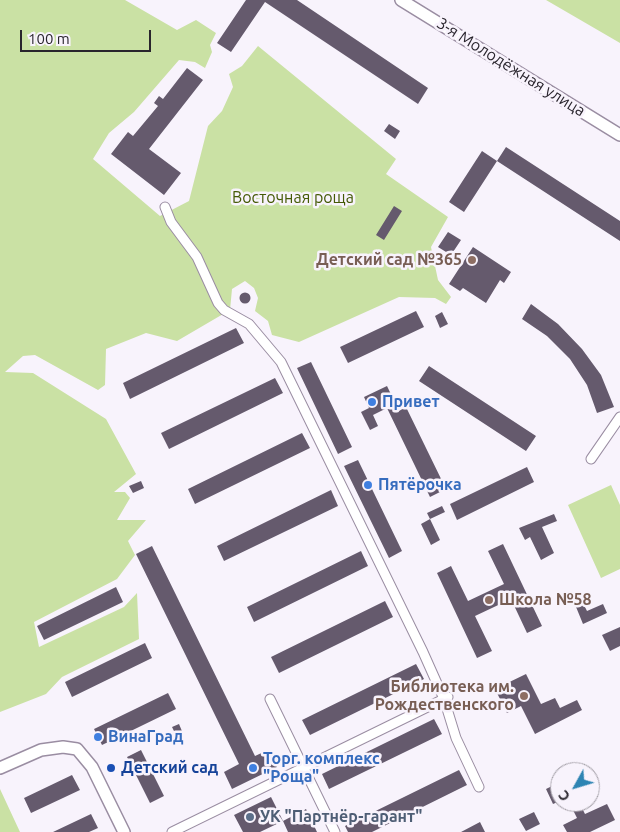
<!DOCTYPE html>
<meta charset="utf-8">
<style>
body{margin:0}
#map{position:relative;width:620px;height:832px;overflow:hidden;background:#f8f3fc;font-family:Ubuntu,sans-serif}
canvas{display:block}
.north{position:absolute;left:550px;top:762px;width:50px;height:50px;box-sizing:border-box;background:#f8f3fc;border:1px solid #a5a1a9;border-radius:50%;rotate:231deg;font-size:14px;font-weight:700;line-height:20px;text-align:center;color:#29252d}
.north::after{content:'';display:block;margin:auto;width:18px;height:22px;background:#2d84b3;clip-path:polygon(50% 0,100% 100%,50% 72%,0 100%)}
.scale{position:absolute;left:20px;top:30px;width:131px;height:22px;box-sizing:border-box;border:2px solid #29252d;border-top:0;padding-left:6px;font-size:15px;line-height:18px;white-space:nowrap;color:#29252d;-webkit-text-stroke:4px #f8f3fc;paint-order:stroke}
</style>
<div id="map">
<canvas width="620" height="832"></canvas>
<div class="north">С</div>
<div class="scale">100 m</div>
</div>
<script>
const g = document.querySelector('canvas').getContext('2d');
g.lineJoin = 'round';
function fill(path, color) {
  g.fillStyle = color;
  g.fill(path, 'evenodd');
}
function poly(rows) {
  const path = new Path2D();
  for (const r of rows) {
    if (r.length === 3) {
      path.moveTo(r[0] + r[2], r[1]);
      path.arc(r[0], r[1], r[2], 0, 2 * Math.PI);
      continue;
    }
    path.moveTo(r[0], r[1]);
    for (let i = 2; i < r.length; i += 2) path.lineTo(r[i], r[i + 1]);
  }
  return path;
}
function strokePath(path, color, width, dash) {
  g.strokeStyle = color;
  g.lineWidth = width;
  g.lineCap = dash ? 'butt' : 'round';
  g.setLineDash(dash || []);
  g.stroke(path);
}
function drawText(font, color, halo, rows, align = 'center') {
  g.font = font + ' Ubuntu,sans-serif';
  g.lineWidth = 5;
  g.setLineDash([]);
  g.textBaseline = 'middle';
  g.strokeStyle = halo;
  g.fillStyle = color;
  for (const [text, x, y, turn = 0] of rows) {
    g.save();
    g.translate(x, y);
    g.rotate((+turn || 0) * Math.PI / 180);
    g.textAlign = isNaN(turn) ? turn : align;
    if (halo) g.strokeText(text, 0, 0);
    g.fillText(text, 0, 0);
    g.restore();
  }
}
const green = poly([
 [0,0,125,0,177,30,196,20,216,33,210,45,212,52,205,68,195,62,179,60,134,112,109,133,93,159,160,216,189,201,208,126,222,111,233,87,229,74,242,66,258,46,396,159,386,174,448,217,431,247,438,280,451,297,446,304,435,298,399,297,299,342,272,335,268,321,255,311,258,298,254,288,245,281,232,289,230,310,177,341,146,333,106,349,105,385,98,390,35,355,23,356,5,372,33,373,106,419,136,474,114,492,125,492,130,498,117,520,146,520,128,541,135,555,117,579,34,622,39,647,124,607,137,593,139,639,62,677,46,694,0,712],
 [546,0,620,0,620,43],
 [611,485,620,505,620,569,601,578,568,505],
 [0,789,20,832,0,832]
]);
const building = poly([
 [246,0,297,0,428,88,418,104,265,2,231,52,217,43],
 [187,68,203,80,149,149,181,173,164,195,111,154,128,132,133,136,158,106,154,103,159,96,163,99],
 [389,124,400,131,395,139,384,131],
 [506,147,620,221,620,241,497,161],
 [482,151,497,161,464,212,449,202],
 [394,206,402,211,384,240,376,235],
 [448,232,461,240,451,255,438,247],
 [473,247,511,272,504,283,500,280,486,303,463,288,460,291,449,284],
 [245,298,5.5],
 [531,304,558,324,582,349,601,375,614,407,597,413,587,385,570,359,547,336,522,319],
 [416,311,424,327,348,363,340,347],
 [442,312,448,324,440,328,435,316],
 [236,328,244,343,130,399,123,383],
 [311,362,352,447,338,454,297,368],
 [429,366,536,436,526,451,419,381],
 [275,378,283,393,169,449,161,433],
 [387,386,399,411,406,407,446,489,430,497,387,408,373,415,378,426,370,430,361,412,369,408,364,397],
 [302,433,310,448,195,504,188,489],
 [358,460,402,551,389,558,344,466],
 [527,467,534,482,457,520,450,504],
 [141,481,144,488,133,493,129,486],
 [331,490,338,506,224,561,217,546],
 [442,506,445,512,430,519,427,513],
 [554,514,557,521,542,527,554,553,541,560,530,537,525,540,519,528],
 [430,519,440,540,431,545,421,524],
 [503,544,542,626,527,633,511,599,475,616,492,651,477,658,437,573,451,566,468,601,504,584,488,551],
 [152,546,255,756,268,750,277,767,232,789,224,772,239,764,136,554],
 [361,551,368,566,254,622,247,607],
 [116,587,123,602,44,640,37,626],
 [581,599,587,611,603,604,607,613,583,624,574,602],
 [385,601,393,617,279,673,271,657],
 [620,627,620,646,610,651,602,635],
 [145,643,152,658,72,697,65,682],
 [416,664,424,679,310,735,302,720],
 [526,674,541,704,555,698,560,708,577,700,582,710,535,734,521,706,507,713,495,689],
 [168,693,176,709,102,745,94,729],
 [434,719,442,734,329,789,322,774],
 [179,724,184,736,178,739,172,727],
 [141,750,164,796,150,803,127,757],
 [459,770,467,785,372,832,348,832,345,826],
 [72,775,80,790,31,813,24,798],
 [560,782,560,801,553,804,546,789],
 [271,797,283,821,260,832,243,832,234,815],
 [569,802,579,802,585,814,607,804,615,820,590,832,567,832,563,825,577,818],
 [306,809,317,832,288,832,283,821],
 [534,812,540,824,526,831,519,819],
 [91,814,98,828,89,832,53,832],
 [480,822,485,832,461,832]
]);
const minor = poly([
 [165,207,171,222,197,257,218,303,224,310,249,324,281,362,423,652,444,699,456,738,479,787],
 [591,459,620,417],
 [270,699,335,832],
 [172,832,448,697]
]);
const secondary = poly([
 [401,0,620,135],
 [0,768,41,750,63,747,77,749,92,767,124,832]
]);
const markers = [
 [472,260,5,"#8d6e63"],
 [372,402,5,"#3f7fe0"],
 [368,485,5,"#3f7fe0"],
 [489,600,5,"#8d6e63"],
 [524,696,5,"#8d6e63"],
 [98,737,5,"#3f7fe0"],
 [111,768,5,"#1a4fb4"],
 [253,768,5,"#3f7fe0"],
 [250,817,5,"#5c6f8a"]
];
const streetNames = [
 ["3-я Молодёжная улица",511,67,32]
];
const parkNames = [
 ["Восточная роща",293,198]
];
const educationNames = [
 ["Детский сад №365",462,260],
 ["Школа №58",499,600,"left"],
 ["Библиотека им.",514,687],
 ["Рождественского",514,705]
];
const shopNames = [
 ["Привет",382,402],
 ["Пятёрочка",378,485],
 ["ВинаГрад",108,737],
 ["Торг. комплекс",263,759],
 ["\"Роща\"",263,777]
];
const transitNames = [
 ["Детский сад",121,768]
];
const serviceNames = [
 ["УК \"Партнёр-гарант\"",260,817]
];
fill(green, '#cae1a4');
fill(building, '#655a6d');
strokePath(minor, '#9a8da2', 11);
strokePath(secondary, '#9a8da2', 14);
strokePath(minor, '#fff', 9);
strokePath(secondary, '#fff', 11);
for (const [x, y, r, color] of markers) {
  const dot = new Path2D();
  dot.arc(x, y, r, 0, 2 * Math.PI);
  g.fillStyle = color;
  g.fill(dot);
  strokePath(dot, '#f8f3fc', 2);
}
drawText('16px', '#29252d', '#f8f3fc', streetNames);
drawText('16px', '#445a06', '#f8f3fc', parkNames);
drawText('bold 16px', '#785e54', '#f8f3fc', educationNames, 'right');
drawText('bold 16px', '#366cbe', '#f8f3fc', shopNames, 'left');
drawText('bold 16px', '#164399', '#f8f3fc', transitNames, 'left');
drawText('bold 16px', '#4e5e75', '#f8f3fc', serviceNames, 'left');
</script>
